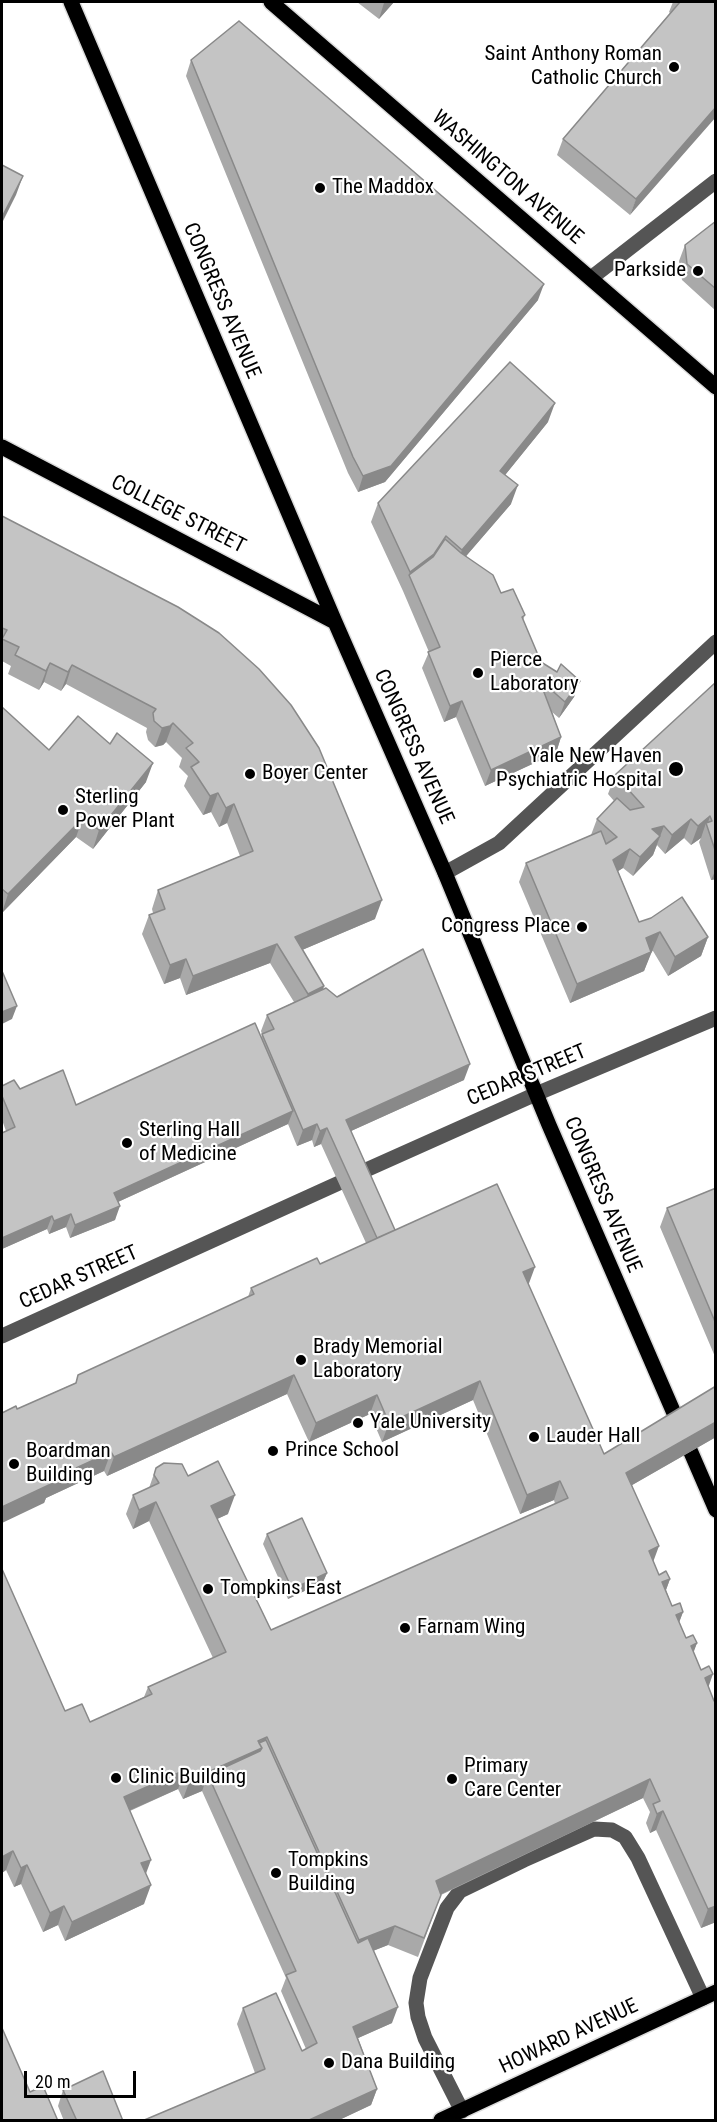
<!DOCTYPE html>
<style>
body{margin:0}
#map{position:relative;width:717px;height:2122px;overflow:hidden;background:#fff;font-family:"Roboto Condensed",sans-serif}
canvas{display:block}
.frame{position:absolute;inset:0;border:3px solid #000;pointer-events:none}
.scale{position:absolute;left:24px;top:2071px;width:112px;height:27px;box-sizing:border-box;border:3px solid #000;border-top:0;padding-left:8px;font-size:18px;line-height:21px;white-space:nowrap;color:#000;-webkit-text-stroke:4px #fff;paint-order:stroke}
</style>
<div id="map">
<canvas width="717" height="2122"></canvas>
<div class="frame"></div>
<div class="scale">20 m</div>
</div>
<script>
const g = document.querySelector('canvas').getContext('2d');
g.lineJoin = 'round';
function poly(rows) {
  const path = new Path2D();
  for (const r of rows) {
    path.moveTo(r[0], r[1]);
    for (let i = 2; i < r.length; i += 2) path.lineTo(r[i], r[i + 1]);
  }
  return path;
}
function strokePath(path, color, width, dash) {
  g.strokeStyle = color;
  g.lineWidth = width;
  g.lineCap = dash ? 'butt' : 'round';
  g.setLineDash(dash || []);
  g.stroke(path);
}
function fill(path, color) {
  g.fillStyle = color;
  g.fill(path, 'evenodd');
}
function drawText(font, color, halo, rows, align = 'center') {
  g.font = font + ' "Roboto Condensed",sans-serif';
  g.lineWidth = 4.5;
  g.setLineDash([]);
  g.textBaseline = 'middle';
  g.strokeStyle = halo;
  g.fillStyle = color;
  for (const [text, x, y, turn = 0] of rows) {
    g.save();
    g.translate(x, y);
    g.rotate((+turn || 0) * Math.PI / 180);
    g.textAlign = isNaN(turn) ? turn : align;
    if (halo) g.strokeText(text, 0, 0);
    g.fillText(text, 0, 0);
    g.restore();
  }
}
const minor = poly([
 [591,278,716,181],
 [445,873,499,843,716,642],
 [357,1174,536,1094,716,1018],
 [2,1336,339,1183],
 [462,2111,425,2038,418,2017,416,2003,420,1978,447,1908,460,1891,524,1860,594,1829,612,1830,625,1837,638,1858,703,1998]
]);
const major = poly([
 [71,2,335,622,445,873,549,1125,716,1510],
 [271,2,716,387],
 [2,447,335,622],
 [441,2120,716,1992]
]);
const wall = poly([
 [357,2,394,2,379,19],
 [673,2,716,2,630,215,557,155,563,139,670,13,669,12],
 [191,60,538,300,385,482,358,492,348,473,186,76],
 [716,221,716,311,682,280,679,261,685,245],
 [548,422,505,475,511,504,466,556,501,593,525,615,523,620,541,662,557,672,580,681,574,697,559,718,552,712,561,737,556,753,485,786,456,717,444,722,422,668,429,652,403,591,371,522,378,503],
 [2,516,375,919,302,950,324,986,323,989,464,1080,351,1131,395,1230,528,1285,604,1454,716,1437,632,1485,653,1562,659,1575,670,1579,666,1590,672,1606,683,1612,679,1622,686,1638,697,1643,693,1652,714,1701,716,1701,716,1922,701,1928,656,1830,650,1833,646,1823,650,1812,643,1798,441,1895,418,1957,388,1945,373,1951,392,2023,358,2038,377,2089,371,2105,337,2121,142,2121,255,2073,237,2024,243,2008,302,2051,306,2049,281,1991,286,1978,202,1791,183,1799,178,1789,130,1811,146,1874,144,1904,65,1941,58,1925,43,1932,21,1884,14,1887,6,1870,2,1873,2,1569,65,1711,90,1722,144,1697,148,1687,213,1658,149,1521,133,1529,126,1514,133,1495,149,1488,156,1468,188,1476,228,1514,217,1519,271,1630,555,1504,554,1500,520,1514,473,1400,382,1442,370,1414,309,1442,287,1394,107,1476,104,1471,46,1498,44,1503,17,1409,75,1383,248,1297,251,1288,320,1264,366,1243,321,1144,314,1147,312,1140,297,1146,288,1124,118,1202,115,1220,70,1238,66,1227,49,1234,47,1229,2,1249,2,1133,6,1131,2,1120,2,1086,20,1089,76,1105,261,1038,262,1034,261,1031,267,1015,294,1002,270,963,186,995,180,978,164,984,142,934,149,915,153,913,152,909,158,890,240,856,227,823,219,827,211,812,203,815,184,786,188,776,179,767,182,758,166,742,163,745,155,747,148,740,146,732,147,728,66,684,61,691,44,682,39,690,8,674,11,666,2,661],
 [716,682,716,879,711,880,699,842,701,838,691,845,684,838,665,854,657,845,653,855,633,876,623,868,618,871,639,922,708,937,701,956,668,976,653,951,651,952,644,971,570,1003,519,882,526,863,591,835,597,819,614,801,608,794,615,775],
 [2,707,49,750,146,782,93,849,76,837,2,913],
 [716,1188,716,1359,660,1227,667,1208],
 [267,1534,327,1573,323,1582,288,1599,263,1544],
 [63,2090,123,2121,64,2121,58,2106]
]);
const shadedWall = poly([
 [386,2,394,2,379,19,384,3],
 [716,107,716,117,630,215,636,199],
 [23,176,16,195,2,223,2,217],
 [544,284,538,300,385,482,358,492,363,476],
 [555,403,548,422,493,490,500,471],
 [518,485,511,504,455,569,462,550],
 [446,536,439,555,409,575,410,572],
 [50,663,44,682,39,690,46,671],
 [72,665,66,684,61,691,68,672],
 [580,681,574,697,559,718,565,702],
 [462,701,456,717,444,722,450,706],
 [173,723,166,742,163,745,155,747,162,728],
 [561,737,556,753,485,786,491,770],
 [153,763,146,782,93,849,99,830],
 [218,793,211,812,203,815,210,796],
 [234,804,227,823,219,827,226,808],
 [710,816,707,826,706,823,701,838,691,845,698,826],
 [83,818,76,837,2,913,8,894],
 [691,819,684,838,665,854,672,835],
 [664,826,653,855,633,876,640,857,652,829],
 [630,849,623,868,606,879,613,860],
 [716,869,716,879,711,880],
 [382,900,375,919,288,956,295,937],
 [660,932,644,971,570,1003,577,984,646,938],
 [708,937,701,956,668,976,675,957],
 [277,944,270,963,186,995,193,976],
 [186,959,180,978,164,984,170,965],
 [324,986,317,1005,301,1013,308,994],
 [17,1006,12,1019,2,1024,2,1012],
 [470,1064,464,1080,340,1136,346,1120],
 [293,1111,288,1124,109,1206,114,1193],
 [317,1124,312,1140,297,1146,303,1130],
 [327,1128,321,1144,314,1147,320,1131],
 [120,1206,115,1220,70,1238,75,1225],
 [71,1214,66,1227,49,1234,54,1221],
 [52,1216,47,1229,2,1249,2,1238],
 [535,1267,528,1286,523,1272],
 [294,1375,287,1394,107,1476,114,1457],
 [480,1381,473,1400,382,1442,389,1423],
 [377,1395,370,1414,309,1442,316,1423],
 [716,1422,716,1437,620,1492,626,1473],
 [111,1452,104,1471,46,1498,44,1503,2,1523,2,1507,50,1480],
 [560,1481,554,1500,520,1514,527,1495],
 [235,1495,228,1514,204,1525,211,1506],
 [156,1502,149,1521,133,1529,139,1510],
 [659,1546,652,1565,649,1551],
 [327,1573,323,1582,288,1599,292,1589],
 [670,1579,663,1598,662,1582],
 [683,1612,676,1631,676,1615],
 [697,1643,690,1662,691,1646],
 [713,1674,706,1694,705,1678],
 [267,1737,260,1756,208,1775,202,1791,183,1799,190,1780],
 [185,1770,178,1789,117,1816,124,1797],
 [650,1779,643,1798,429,1900,436,1881],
 [663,1811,656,1830,650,1833,657,1814],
 [13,1851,6,1870,2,1873,2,1857],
 [151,1860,144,1879,141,1863],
 [27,1865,21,1884,14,1887,21,1868],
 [151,1885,144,1904,65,1941,72,1922],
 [64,1906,58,1925,43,1932,50,1913],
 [716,1906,716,1922,701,1928,708,1909],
 [395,1926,388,1945,352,1959,359,1940],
 [398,2007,392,2023,347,2043,353,2027],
 [377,2089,371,2105,337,2121,307,2121]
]);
const building = poly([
 [680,2,716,2,716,107,636,199,563,139,680,2],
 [239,21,544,284,391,466,363,476,353,457,191,60,239,21],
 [2,165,23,176,2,217,2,165],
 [716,221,716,289,687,264,685,245,716,221],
 [510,362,555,403,500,471,518,485,462,550,446,536,434,554,410,572,378,503,510,362],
 [2,516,178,607,219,633,259,669,291,705,319,748,382,900,295,937,324,986,308,994,277,944,193,976,186,959,170,965,149,915,165,909,158,890,253,851,234,804,226,808,218,793,210,796,191,767,199,762,186,748,193,743,173,723,170,726,162,728,154,721,153,713,156,709,72,665,68,672,50,663,46,671,15,655,19,647,2,639,7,630,2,628,2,516],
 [445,539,461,553,493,575,501,593,513,589,525,615,522,617,541,662,557,672,561,664,580,681,565,702,539,679,561,737,491,770,462,701,450,706,428,652,440,647,409,575,433,557,445,539],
 [716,682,716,853,706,823,712,821,710,816,698,826,691,819,672,835,664,826,652,829,660,836,640,857,630,849,613,860,639,922,651,918,682,897,708,937,675,957,660,932,646,938,651,952,577,984,526,863,601,831,606,844,617,837,597,819,617,798,630,810,644,807,615,775,716,682],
 [2,707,49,750,78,716,110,744,117,733,153,763,99,830,83,818,8,894,2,889,2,707],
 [423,949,470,1064,346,1120,395,1230,377,1238,327,1128,320,1131,317,1124,303,1130,262,1034,274,1029,267,1015,326,988,337,997,423,949],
 [2,971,17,1006,2,1012,2,971],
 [255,1023,293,1111,114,1193,120,1206,75,1225,71,1214,54,1221,52,1216,2,1238,2,1133,15,1127,2,1096,2,1086,14,1080,20,1089,63,1070,76,1105,255,1023],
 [497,1184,535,1267,523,1272,604,1454,716,1386,716,1422,626,1473,659,1546,649,1551,659,1575,666,1571,670,1579,662,1582,672,1606,680,1603,683,1612,676,1615,686,1638,693,1635,697,1643,691,1646,701,1670,709,1666,713,1674,705,1678,714,1701,716,1701,716,1906,708,1909,663,1811,657,1814,653,1804,660,1801,650,1779,436,1881,441,1895,424,1938,395,1926,359,1940,267,1737,258,1741,262,1748,190,1780,185,1770,124,1797,151,1860,141,1863,151,1885,72,1922,64,1906,50,1913,27,1865,21,1868,13,1851,2,1857,2,1569,65,1711,82,1704,90,1722,152,1694,148,1687,226,1652,156,1502,139,1510,133,1495,159,1483,154,1475,156,1468,164,1463,182,1464,188,1476,218,1461,235,1495,211,1506,271,1630,568,1498,560,1481,527,1495,480,1381,389,1423,377,1395,316,1423,294,1375,114,1457,111,1452,50,1480,51,1484,2,1507,2,1413,16,1406,17,1409,76,1383,78,1375,254,1294,251,1288,317,1258,320,1264,497,1184],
 [716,1188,716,1324,667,1208,716,1188],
 [302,1518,327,1573,292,1589,267,1534,302,1518],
 [266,1740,358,1943,368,1938,398,2007,353,2027,377,2089,307,2121,142,2121,265,2069,243,2008,276,1993,302,2051,317,2043,286,1975,296,1971,208,1775,260,1751,262,1748,259,1743,266,1740],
 [2,2028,30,2092,43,2086,58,2121,2,2121,2,2028],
 [103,2071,123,2121,77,2121,63,2090,103,2071]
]);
const markers = [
 [674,67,6,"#000"],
 [320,188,6,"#000"],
 [698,271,6,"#000"],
 [478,673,6,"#000"],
 [676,769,8,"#000"],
 [250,774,6,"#000"],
 [63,810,6,"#000"],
 [582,927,6,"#000"],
 [127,1143,6,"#000"],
 [301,1360,6,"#000"],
 [358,1423,6,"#000"],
 [534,1437,6,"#000"],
 [273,1451,6,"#000"],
 [14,1464,6,"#000"],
 [208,1589,6,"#000"],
 [405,1628,6,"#000"],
 [116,1778,6,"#000"],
 [452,1779,6,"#000"],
 [276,1873,6,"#000"],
 [329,2063,6,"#000"]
];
const poiNames = [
 ["Saint Anthony Roman",662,55,"right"],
 ["Catholic Church",662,79,"right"],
 ["The Maddox",332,188],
 ["Parkside",686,271,"right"],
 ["Pierce",490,661],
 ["Laboratory",490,685],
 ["Yale New Haven",662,757,"right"],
 ["Psychiatric Hospital",662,781,"right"],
 ["Boyer Center",262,774],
 ["Sterling",75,798],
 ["Power Plant",75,822],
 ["Congress Place",570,927,"right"],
 ["Sterling Hall",139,1131],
 ["of Medicine",139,1155],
 ["Brady Memorial",313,1348],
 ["Laboratory",313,1372],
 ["Yale University",370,1423],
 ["Lauder Hall",546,1437],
 ["Prince School",285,1451],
 ["Boardman",26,1452],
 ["Building",26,1476],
 ["Tompkins East",220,1589],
 ["Farnam Wing",417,1628],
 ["Primary",464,1767],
 ["Care Center",464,1791],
 ["Clinic Building",128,1778],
 ["Tompkins",288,1861],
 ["Building",288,1885],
 ["Dana Building",341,2063]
];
const streetNames = [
 ["WASHINGTON AVENUE",507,178,41],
 ["CONGRESS AVENUE",221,301,67],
 ["COLLEGE STREET",178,515,27],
 ["CONGRESS AVENUE",413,747,66],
 ["CEDAR STREET",527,1076,-23],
 ["CONGRESS AVENUE",602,1195,67],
 ["CEDAR STREET",79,1278,-24],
 ["HOWARD AVENUE",569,2037,-25]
];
strokePath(major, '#dbdbdb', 18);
strokePath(minor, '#555', 15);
strokePath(major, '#000', 15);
fill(wall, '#a9a9a9');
fill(shadedWall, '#898989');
fill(building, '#c4c4c4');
strokePath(building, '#898989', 1.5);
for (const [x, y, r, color] of markers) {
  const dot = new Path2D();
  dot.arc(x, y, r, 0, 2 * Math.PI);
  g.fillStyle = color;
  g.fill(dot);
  strokePath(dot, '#fff', 2);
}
drawText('21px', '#000', '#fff', poiNames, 'left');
drawText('21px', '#000', '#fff', streetNames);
</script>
